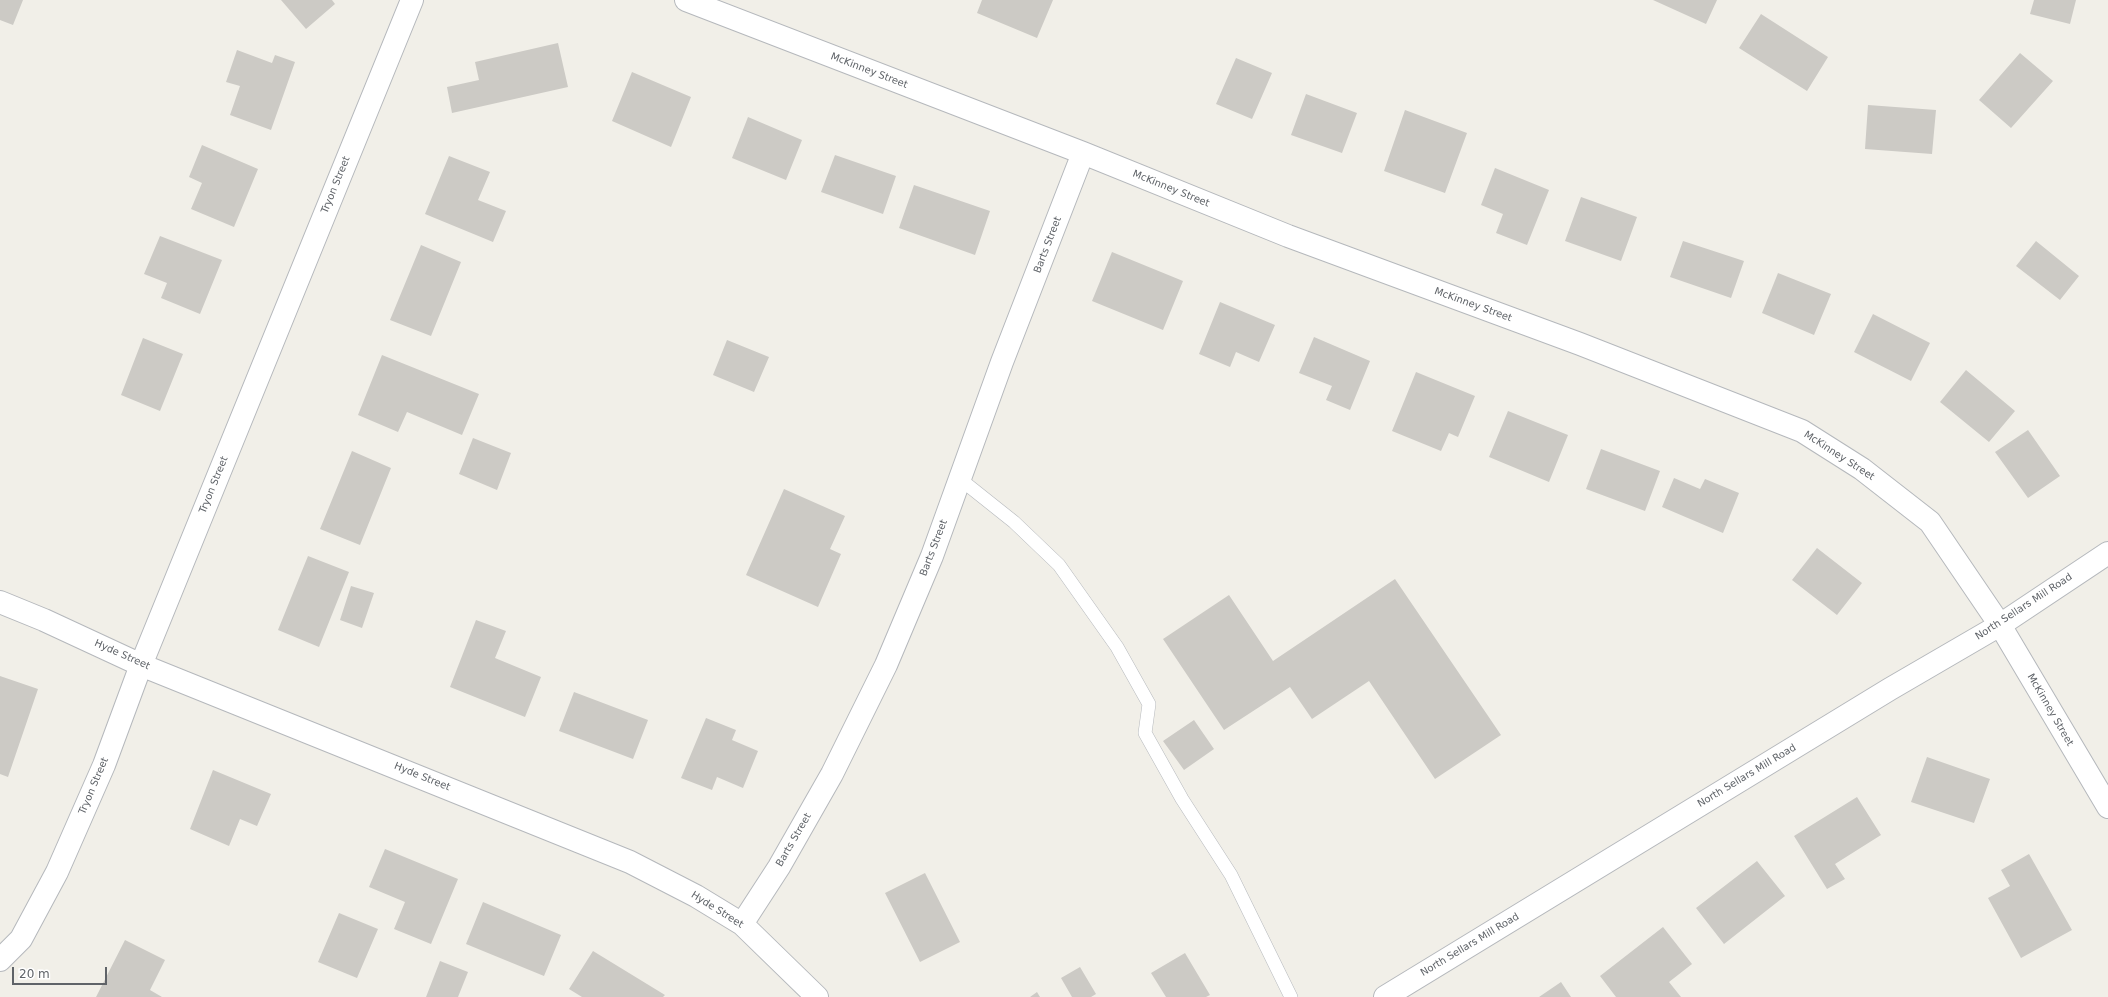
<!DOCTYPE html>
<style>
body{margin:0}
#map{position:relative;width:2108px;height:997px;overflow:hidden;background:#f1efe8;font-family:"DejaVu Sans",sans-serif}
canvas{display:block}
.scale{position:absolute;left:12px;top:967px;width:95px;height:18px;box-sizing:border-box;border:2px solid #5f6368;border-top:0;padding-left:5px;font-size:12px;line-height:14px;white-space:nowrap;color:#5f6368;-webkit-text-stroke:3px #fff;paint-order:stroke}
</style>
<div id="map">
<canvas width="2108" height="997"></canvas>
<div class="scale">20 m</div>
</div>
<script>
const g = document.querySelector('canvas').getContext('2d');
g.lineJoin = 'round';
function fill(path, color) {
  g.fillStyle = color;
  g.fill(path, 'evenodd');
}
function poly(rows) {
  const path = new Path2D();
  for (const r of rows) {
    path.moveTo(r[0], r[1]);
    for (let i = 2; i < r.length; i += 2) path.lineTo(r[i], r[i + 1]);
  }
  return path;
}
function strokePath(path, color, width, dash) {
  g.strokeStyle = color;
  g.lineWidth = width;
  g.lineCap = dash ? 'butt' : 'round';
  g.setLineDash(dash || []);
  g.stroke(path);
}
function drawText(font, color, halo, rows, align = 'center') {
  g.font = font + ' "DejaVu Sans",sans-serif';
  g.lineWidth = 3.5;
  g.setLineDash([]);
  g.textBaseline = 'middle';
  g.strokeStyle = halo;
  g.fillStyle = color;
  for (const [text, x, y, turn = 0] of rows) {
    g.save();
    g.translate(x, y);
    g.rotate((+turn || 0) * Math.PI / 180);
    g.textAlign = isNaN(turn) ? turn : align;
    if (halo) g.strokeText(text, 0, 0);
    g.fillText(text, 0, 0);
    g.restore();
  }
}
const building = poly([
 [0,0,23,0,13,25,0,20],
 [281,0,332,0,335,4,306,29],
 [982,0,1053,0,1037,38,977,13],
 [1653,0,1717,0,1706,24],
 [2034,0,2076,0,2070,24,2030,14],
 [1761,14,1828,57,1807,91,1739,48],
 [558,43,568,87,452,113,447,87,479,80,475,62],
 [237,50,272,63,275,55,295,62,271,130,230,115,240,86,226,82],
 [2020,53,2053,81,2011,128,1979,100],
 [1236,58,1272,73,1252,119,1216,104],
 [632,72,691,97,671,147,612,121],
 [1306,94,1357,113,1342,153,1291,135],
 [1868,105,1936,110,1932,154,1865,149],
 [1405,110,1467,133,1445,193,1384,171],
 [748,117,802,140,786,180,732,158],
 [202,145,258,169,234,227,191,209,202,183,189,177],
 [835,155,896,176,883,214,821,192],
 [449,156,490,172,478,200,506,211,493,242,425,214],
 [1495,168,1549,190,1527,245,1496,233,1503,214,1481,205],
 [914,185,990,211,975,255,899,228],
 [1581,197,1637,217,1621,261,1565,241],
 [160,236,222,260,200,314,161,298,167,283,144,274],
 [1683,241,1744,261,1731,298,1670,277],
 [2036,241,2079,276,2060,300,2016,266],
 [421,245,461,262,431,336,390,320],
 [1112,252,1183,281,1163,330,1092,301],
 [1778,273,1831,294,1814,335,1762,313],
 [1220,302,1275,325,1259,362,1236,352,1230,367,1199,354],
 [1873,314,1930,343,1911,381,1854,352],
 [1314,337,1370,361,1350,410,1326,400,1332,386,1299,373],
 [143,338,183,354,160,411,121,395],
 [727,340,769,357,754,392,713,375],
 [382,355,479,394,462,435,407,412,398,432,358,415],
 [1966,370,2015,411,1989,442,1940,402],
 [1416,372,1475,396,1458,437,1449,433,1441,451,1392,431],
 [1508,411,1568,435,1549,482,1489,457],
 [2028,430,2060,476,2028,498,1995,452],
 [473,438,511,453,497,490,459,474],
 [1601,449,1660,471,1645,511,1586,489],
 [352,451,391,468,360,545,320,529],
 [1674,478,1700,489,1705,479,1739,493,1723,533,1662,507],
 [784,489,845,516,830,549,841,554,818,607,746,575],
 [1817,548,1862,583,1837,615,1792,580],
 [308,556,349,572,319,647,278,630],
 [1395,579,1501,735,1435,779,1369,681,1312,719,1290,687,1224,730,1163,639,1229,595,1273,661],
 [351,586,374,593,362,628,340,620],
 [476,620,506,631,495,658,541,677,525,717,450,687],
 [0,676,38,689,8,777,0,774],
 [574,692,648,720,633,759,559,731],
 [706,718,736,730,732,740,758,751,743,788,717,777,712,790,681,778],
 [1194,720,1214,749,1184,770,1163,741],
 [1927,757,1990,779,1974,823,1911,802],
 [213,770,271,794,257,826,240,819,229,846,190,829],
 [1857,797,1881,835,1835,864,1845,879,1827,889,1794,836],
 [385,849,458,879,431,944,394,929,405,902,369,887],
 [2029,854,2072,930,2021,958,1988,898,2010,886,2001,870],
 [1757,861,1785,896,1724,944,1696,908],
 [925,873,960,942,920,962,885,893],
 [483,902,561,935,544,976,466,944],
 [339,913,378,929,357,978,318,962],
 [1663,927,1692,964,1669,982,1681,997,1616,997,1600,976],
 [125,940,165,960,150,990,162,997,96,997],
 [593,951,665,995,663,997,582,997,569,989],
 [1185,953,1210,995,1206,997,1166,997,1151,973],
 [440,961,468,972,458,997,426,997],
 [1080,967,1096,994,1091,997,1072,997,1061,978],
 [1561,982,1571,997,1539,997],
 [1037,992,1040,997,1030,997]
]);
const service = poly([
 [960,479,1014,522,1059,565,1117,647,1149,704,1145,733,1182,799,1231,875,1291,997]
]);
const minor = poly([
 [686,0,1083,153,1288,236,1580,344,1802,431,1862,469,1930,522,2000,625],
 [0,602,44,620,141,665,630,862,696,896,742,924,817,997],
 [742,924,779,867,832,774,886,665,932,556,1002,362,1083,153],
 [0,960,21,939,57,872,104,765,141,665,412,0]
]);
const tertiary = poly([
 [2000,625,2108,807],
 [1385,997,1890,689,2000,625,2108,553]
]);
const streetNames = [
 ["McKinney Street",869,71,21],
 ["Tryon Street",336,185,-68],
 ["McKinney Street",1171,189,22],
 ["Barts Street",1048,245,-69],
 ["McKinney Street",1473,305,20],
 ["McKinney Street",1839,456,33],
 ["Tryon Street",214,485,-68],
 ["Barts Street",934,548,-69],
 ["North Sellars Mill Road",2024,607,-33],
 ["Hyde Street",122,655,24],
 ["McKinney Street",2050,710,60],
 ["North Sellars Mill Road",1747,776,-31],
 ["Hyde Street",422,777,22],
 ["Tryon Street",94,786,-67],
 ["Barts Street",794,840,-60],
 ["Hyde Street",717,910,32],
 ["North Sellars Mill Road",1470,945,-31]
];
fill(building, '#cccac5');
strokePath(service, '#b5b8bc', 14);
strokePath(minor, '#b5b8bc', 24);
strokePath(tertiary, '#b5b8bc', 24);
strokePath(service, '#fff', 13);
strokePath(minor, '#fff', 22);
strokePath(tertiary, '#fff', 22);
drawText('10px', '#5f6368', '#fff', streetNames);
</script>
